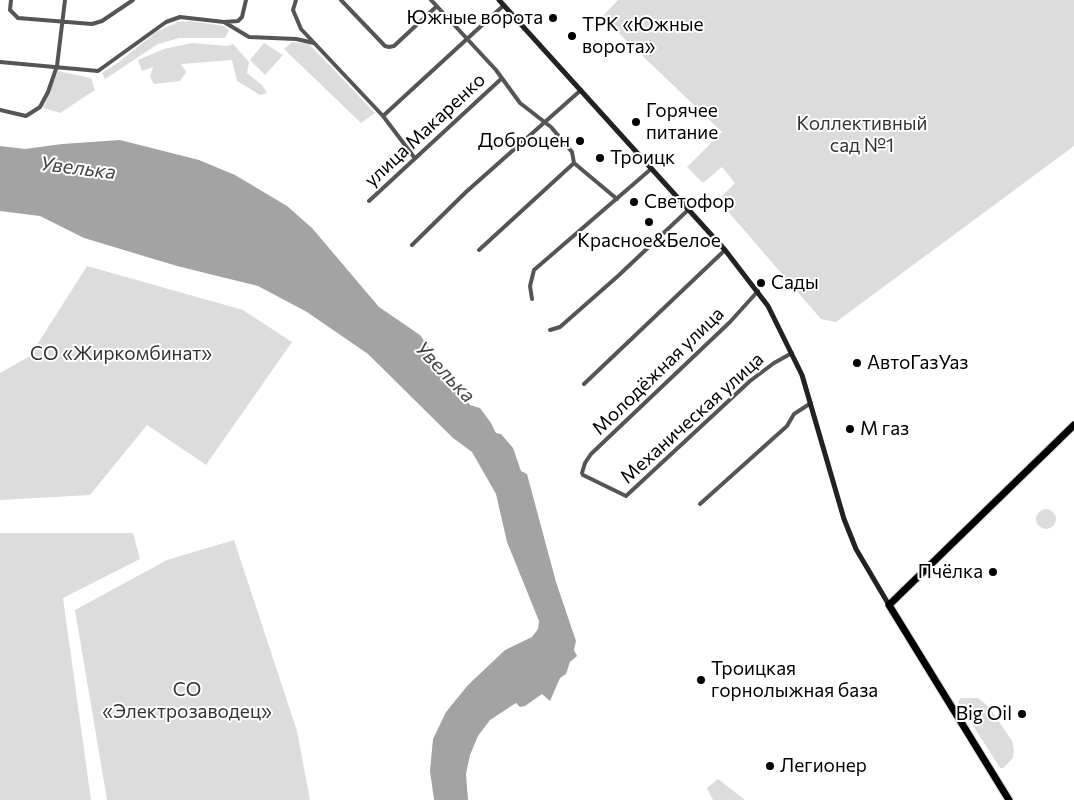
<!DOCTYPE html>
<meta charset="utf-8">
<style>
body{margin:0}
canvas{display:block;background:#fff}
</style>
<canvas width="1074" height="800"></canvas>
<script>
const g = document.querySelector('canvas').getContext('2d');
g.lineJoin = 'round';
function fill(path, color) {
  g.fillStyle = color;
  g.fill(path, 'evenodd');
}
function poly(rows) {
  const path = new Path2D();
  for (const r of rows) {
    if (r.length === 3) {
      path.moveTo(r[0] + r[2], r[1]);
      path.arc(r[0], r[1], r[2], 0, 2 * Math.PI);
      continue;
    }
    path.moveTo(r[0], r[1]);
    for (let i = 2; i < r.length; i += 2) path.lineTo(r[i], r[i + 1]);
  }
  return path;
}
function strokePath(path, color, width, dash) {
  g.strokeStyle = color;
  g.lineWidth = width;
  g.lineCap = dash ? 'butt' : 'round';
  g.setLineDash(dash || []);
  g.stroke(path);
}
function drawText(font, color, halo, rows, align = 'center') {
  g.font = font + ' Commissioner,sans-serif';
  g.lineWidth = 4;
  g.setLineDash([]);
  g.textBaseline = 'middle';
  g.strokeStyle = halo;
  g.fillStyle = color;
  for (const [text, x, y, turn = 0] of rows) {
    g.save();
    g.translate(x, y);
    g.rotate((+turn || 0) * Math.PI / 180);
    g.textAlign = isNaN(turn) ? turn : align;
    if (halo) g.strokeText(text, 0, 0);
    g.fillText(text, 0, 0);
    g.restore();
  }
}
const green = poly([
 [618,0,1074,0,1074,146,836,322,821,319,718,200,735,183,722,167,703,183,687,167,722,132,602,17],
 [190,21,224,26,229,30,225,38,179,38,158,44,105,79,102,73,119,62,156,32,178,22],
 [292,42,309,44,375,113,361,123,284,49],
 [192,43,227,46,233,44,249,62,247,73,262,85,267,93,260,95,237,81,232,60,181,64,186,72,180,81,154,84,150,77,153,67,142,71,138,60,164,49],
 [264,43,283,55,265,75,250,60],
 [58,71,91,78,95,90,60,113,43,108],
 [87,266,243,310,292,342,206,465,147,425,90,495,0,500,0,373,30,356],
 [1046,519,10],
 [0,533,133,533,140,559,63,598,91,800,0,800],
 [234,540,297,731,310,800,107,800,75,610,167,560],
 [961,698,978,698,989,707,1012,741,1014,750,1013,758,1003,768,1000,768,958,702],
 [718,779,745,800,713,800,707,788]
]);
const water = poly([
 [120,140,199,160,235,175,287,206,312,228,379,307,420,335,470,405,480,408,491,423,496,433,501,434,513,448,521,471,527,474,556,582,576,641,574,650,577,656,570,662,566,674,560,678,550,701,542,694,525,706,520,707,516,703,490,720,478,736,470,755,466,774,468,800,434,800,430,771,433,739,446,712,468,685,505,650,532,637,538,629,539,621,507,542,496,494,472,452,453,438,368,354,307,312,258,286,177,266,84,238,40,216,0,211,0,146,25,149,62,144]
]);
const street = poly([
 [11,0,10,10,18,18,92,24,102,21,133,0],
 [296,0,293,10,301,29,383,116,414,157],
 [341,0,385,46,389,47,394,46,437,6],
 [431,0,496,70,520,103,551,127,572,152,574,163,617,199],
 [224,22,238,21,242,17,246,0],
 [0,62,98,71,166,22,180,17,224,22,249,37,296,39,314,43],
 [0,110,26,116,40,107,48,92,57,66,65,0],
 [383,116,504,5],
 [369,201,501,79],
 [412,245,466,192,581,90],
 [479,250,574,163],
 [532,299,530,286,534,270,651,169],
 [550,330,560,327,618,276,688,210],
 [584,384,725,250],
 [582,473,585,463,591,454,730,322,758,291],
 [583,475,626,496,750,381,774,363,792,353],
 [700,504,787,426,794,414,811,403]
]);
const secondary = poly([
 [499,0,725,250,768,306,802,375,844,519,856,549,889,605]
]);
const highway = poly([
 [1009,800,889,605,1074,425]
]);
const markers = [
 [553,18,5,"#000"],
 [572,36,5,"#000"],
 [636,122,5,"#000"],
 [580,141,5,"#000"],
 [600,158,5,"#000"],
 [634,202,5,"#000"],
 [649,222,5,"#000"],
 [761,283,5,"#000"],
 [857,363,5,"#000"],
 [850,429,5,"#000"],
 [993,572,5,"#000"],
 [701,680,5,"#000"],
 [1022,714,5,"#000"],
 [770,766,5,"#000"]
];
const poiNames = [
 ["Южные ворота",543,18,"right"],
 ["ТРК «Южные",582,25],
 ["ворота»",582,47],
 ["Горячее",646,111],
 ["питание",646,133],
 ["Доброцен",570,141,"right"],
 ["Троицк",610,158],
 ["Светофор",644,202],
 ["Красное&Белое",649,241,"center"],
 ["Сады",771,283],
 ["АвтоГазУаз",867,363],
 ["М газ",860,429],
 ["Пчёлка",983,572,"right"],
 ["Троицкая",711,669],
 ["горнолыжная база",711,691],
 ["Big Oil",1012,714,"right"],
 ["Легионер",780,766]
];
const parkNames = [
 ["Коллективный",862,124],
 ["сад №1",862,146],
 ["СО «Жиркомбинат»",121,354],
 ["СО",187,690],
 ["«Электрозаводец»",187,712]
];
const streetNames = [
 ["улица Макаренко",425,130,-43],
 ["Молодёжная улица",658,371,-44],
 ["Механическая улица",692,418,-42]
];
const waterNames = [
 ["Увелька",78,168,7],
 ["Увелька",445,372,46]
];
fill(green, '#dcdcdc');
fill(water, '#a3a3a3');
strokePath(highway, '#dbdbdb', 9);
strokePath(street, '#555', 4);
strokePath(secondary, '#222', 5);
strokePath(highway, '#000', 7);
for (const [x, y, r, color] of markers) {
  const dot = new Path2D();
  dot.arc(x, y, r, 0, 2 * Math.PI);
  g.fillStyle = color;
  g.fill(dot);
  strokePath(dot, '#fff', 2);
}
drawText('19px', '#000', '#fff', poiNames, 'left');
drawText('19px', '#333', '#fff', parkNames);
drawText('19px', '#000', '#fff', streetNames);
drawText('italic 20px', '#444', '#fff', waterNames);
</script>
